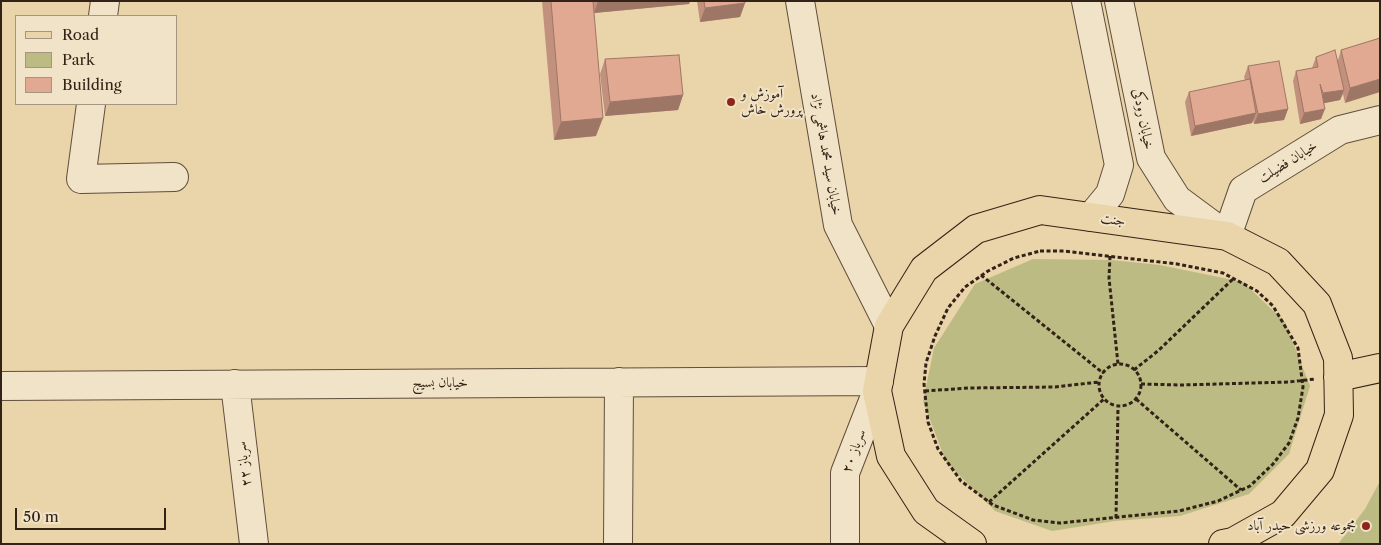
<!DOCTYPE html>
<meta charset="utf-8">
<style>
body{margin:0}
#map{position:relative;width:1381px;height:545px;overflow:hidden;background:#ead4a9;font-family:"Libre Caslon Text",serif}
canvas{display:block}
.frame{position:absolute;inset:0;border:2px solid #332217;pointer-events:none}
.legend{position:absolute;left:15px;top:15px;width:162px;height:90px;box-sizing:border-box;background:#f1e3c7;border:1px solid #a59681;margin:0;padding:6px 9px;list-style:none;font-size:15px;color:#332217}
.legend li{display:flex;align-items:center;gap:10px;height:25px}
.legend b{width:25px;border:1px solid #a59681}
.scale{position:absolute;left:15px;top:508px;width:151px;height:22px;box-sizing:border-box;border:2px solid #332217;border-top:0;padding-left:6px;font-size:15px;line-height:18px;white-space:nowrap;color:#332217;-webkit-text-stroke:4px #f1e3c7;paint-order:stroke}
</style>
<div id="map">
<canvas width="1381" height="545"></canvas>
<div class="frame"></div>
<ul class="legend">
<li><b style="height:6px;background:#ead4a9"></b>Road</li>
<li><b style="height:14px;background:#bdbb84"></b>Park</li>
<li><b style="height:14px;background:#e1a992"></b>Building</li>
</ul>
<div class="scale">50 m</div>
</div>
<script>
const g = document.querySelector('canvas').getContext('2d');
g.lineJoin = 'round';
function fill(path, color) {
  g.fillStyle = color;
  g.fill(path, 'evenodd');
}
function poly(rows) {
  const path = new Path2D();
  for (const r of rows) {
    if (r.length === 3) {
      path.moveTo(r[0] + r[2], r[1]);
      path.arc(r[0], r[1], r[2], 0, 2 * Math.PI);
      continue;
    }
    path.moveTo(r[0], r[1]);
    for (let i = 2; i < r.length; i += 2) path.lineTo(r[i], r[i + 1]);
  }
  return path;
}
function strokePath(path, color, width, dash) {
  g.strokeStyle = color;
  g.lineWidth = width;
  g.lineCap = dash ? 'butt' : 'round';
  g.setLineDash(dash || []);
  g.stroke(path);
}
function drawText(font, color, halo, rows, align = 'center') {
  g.font = font + ' "Libre Caslon Text",Amiri,serif';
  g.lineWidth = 4;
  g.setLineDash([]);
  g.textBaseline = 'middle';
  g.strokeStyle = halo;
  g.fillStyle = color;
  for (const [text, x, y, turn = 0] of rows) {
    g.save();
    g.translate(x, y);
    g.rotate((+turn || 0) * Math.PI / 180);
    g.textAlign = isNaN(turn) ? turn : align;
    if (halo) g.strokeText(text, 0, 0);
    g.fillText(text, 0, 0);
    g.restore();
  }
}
const green = poly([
 [1033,259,1111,260,1160,265,1243,282,1285,322,1310,386,1289,454,1249,494,1180,516,1115,521,1052,531,995,511,946,462,923,401,934,348,975,284],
 [1380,481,1380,544,1338,544,1365,509]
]);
const path = poly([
 [1040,251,1064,251,1177,264,1223,273,1257,291,1273,306,1298,348,1303,387,1298,418,1289,443,1273,464,1250,486,1218,501,1179,511,1060,523,1033,520,993,505,961,481,938,449,928,422,924,384,926,363,935,336,948,308,965,287,988,271,1014,258,1040,251],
 [1110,256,1109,278,1118,364],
 [981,275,1103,373],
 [1120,385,21],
 [1134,370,1159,350,1233,279],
 [1141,384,1182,385,1289,382,1315,379],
 [925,391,969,388,1055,387,1099,382],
 [1136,399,1241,490],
 [989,502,1104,399],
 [1116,518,1118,406]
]);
const minor = poly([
 [800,1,838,225,889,326],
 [1086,1,1119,165,1110,194,1091,217],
 [1119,1,1151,158,1177,199,1227,236,1243,190,1340,130,1380,120],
 [103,16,105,1],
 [91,104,81,179,174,177],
 [235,384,254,544],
 [1,386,879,381],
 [618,544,619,382],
 [845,544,845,473,877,391]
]);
const major = poly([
 [1338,377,1380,368],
 [972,544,926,511,891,456,877,391,889,326,924,269,976,229,1040,210,1227,236,1278,262,1317,304,1338,358,1339,415,1320,470,1283,514,1233,542,1223,544]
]);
const wall = poly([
 [542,1,690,1,689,4,594,13,596,136,554,140],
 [697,1,745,1,745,3,740,17,700,22],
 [1380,38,1345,103,1343,94,1340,100,1324,103,1321,119,1300,124,1293,81,1296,71,1312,68,1316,57,1338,60,1341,50],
 [605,59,683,95,678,110,605,116,600,74],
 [1248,66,1288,109,1284,120,1254,124,1253,120,1252,123,1191,136,1185,102,1189,92,1245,80,1244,77]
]);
const shadedWall = poly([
 [598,1,690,1,689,4,594,13],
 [745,3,740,17,700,22,705,8],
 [1380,79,1380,92,1345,103,1350,88],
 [1344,90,1340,100,1320,104,1323,93],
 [683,95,678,110,605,116,610,102],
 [1288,109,1284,120,1254,124,1258,114],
 [1325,109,1321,119,1300,124,1304,113],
 [1256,113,1252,123,1191,136,1195,126],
 [603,118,596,136,554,140,561,122]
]);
const building = poly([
 [551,1,593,1,603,118,561,122,551,1],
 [704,1,745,1,745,3,705,8,704,1],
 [1380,38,1380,79,1350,88,1341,50,1380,38],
 [1335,50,1344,90,1323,93,1320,84,1325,109,1304,113,1296,71,1318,67,1316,57,1335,50],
 [679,55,683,95,610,102,605,59,679,55],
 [1279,61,1288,109,1258,114,1248,66,1279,61],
 [1250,79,1256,113,1195,126,1189,92,1250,79]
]);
const markers = [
 [731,102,5,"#8f2418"],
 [1366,526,5,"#8f2418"]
];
const poiNames = [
 ["آموزش و",741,94],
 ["پرورش خاش",741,110],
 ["مجموعه ورزشی حیدر آباد",1356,526,"right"]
];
const streetNames = [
 ["خیابان رودکی",1143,119,79],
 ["خیابان سید محمد هاشمی نژاد",826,154,80],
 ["خیابان فضیلت",1288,162,-32],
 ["جنت",1113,220,8],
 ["خیابان بسیج",440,383],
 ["سرباز ۲۰",854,451,-70],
 ["سرباز ۲۲",244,464,-97]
];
fill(green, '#bdbb84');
strokePath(minor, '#614e3c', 30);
strokePath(major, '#332217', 30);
strokePath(path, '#332217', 3, [4, 2.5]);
strokePath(minor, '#f1e3c7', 28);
strokePath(major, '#ead4a9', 28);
fill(wall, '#c2917e');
fill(shadedWall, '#9e7666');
fill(building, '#e1a992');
strokePath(building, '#9e7666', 1);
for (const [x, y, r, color] of markers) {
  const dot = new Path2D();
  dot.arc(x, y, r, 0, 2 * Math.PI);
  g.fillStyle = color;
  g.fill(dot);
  strokePath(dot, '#f1e3c7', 2);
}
drawText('14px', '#332217', '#f1e3c7', poiNames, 'left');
drawText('14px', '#332217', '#f1e3c7', streetNames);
</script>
